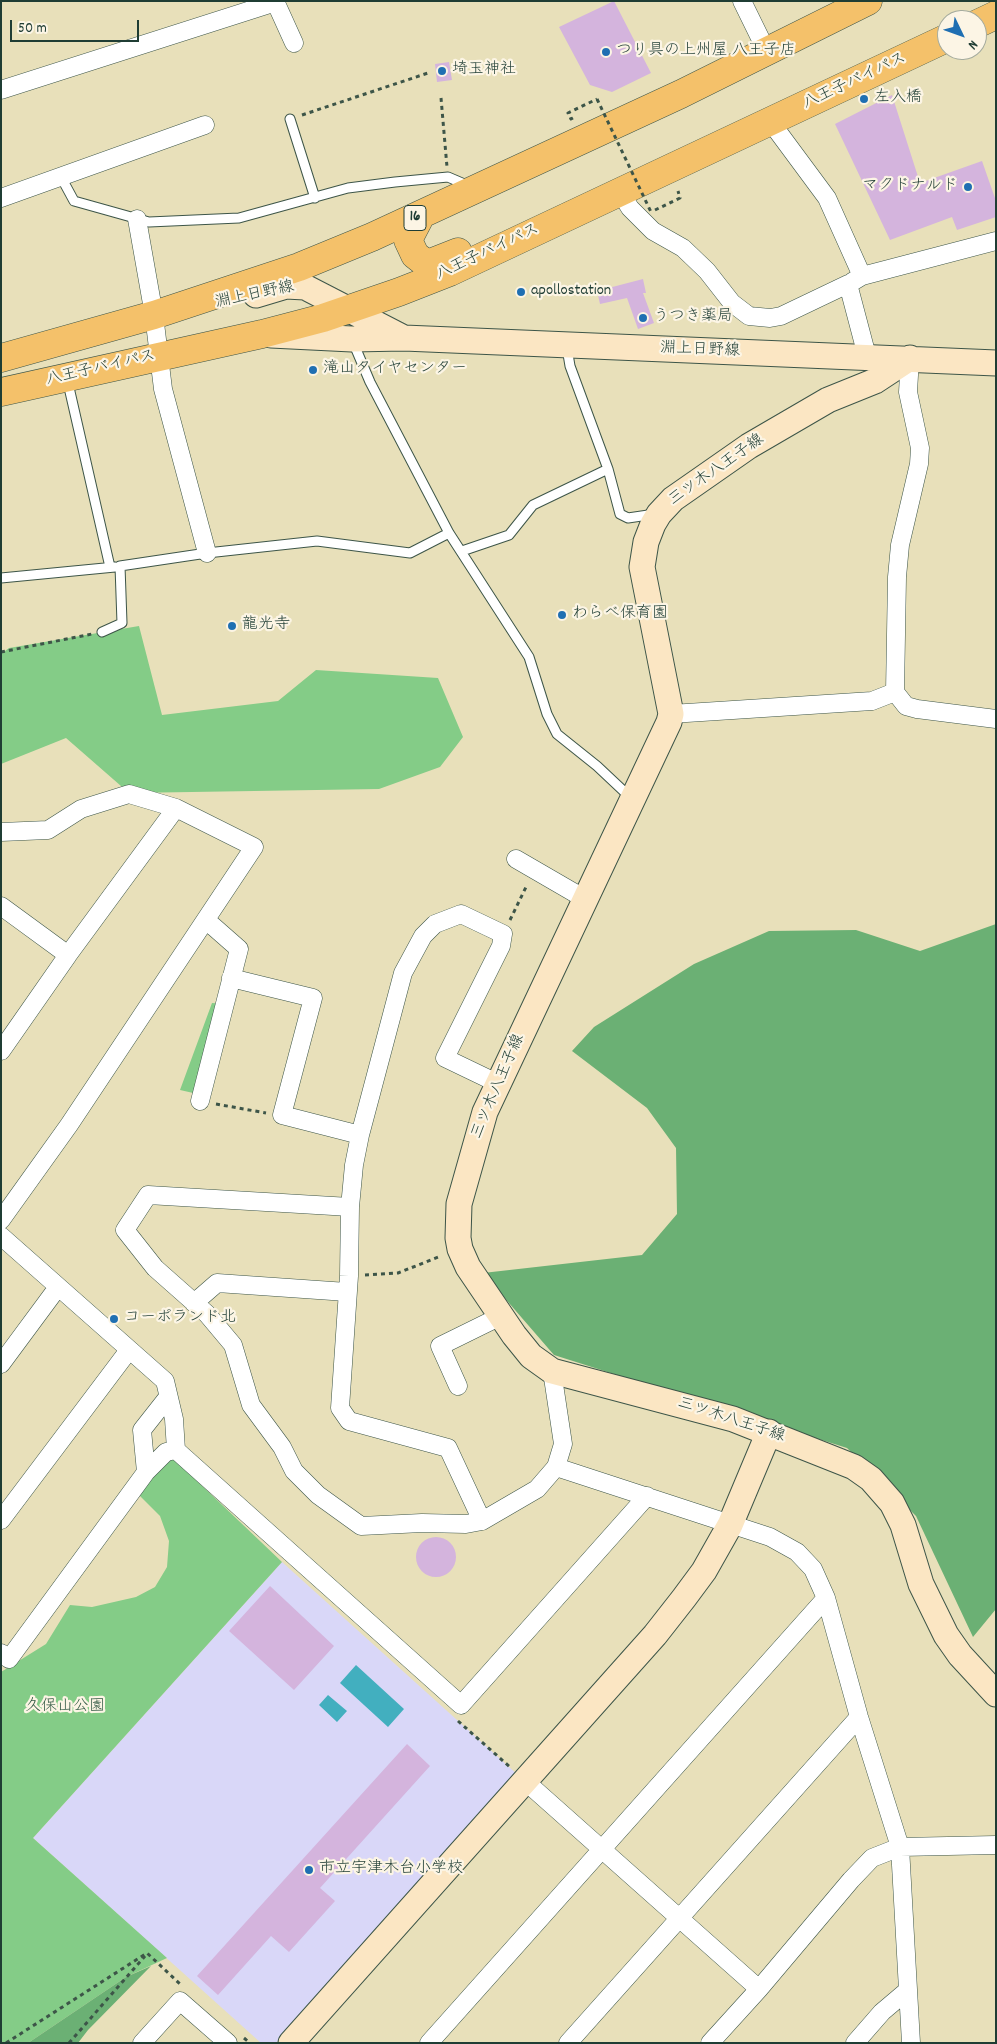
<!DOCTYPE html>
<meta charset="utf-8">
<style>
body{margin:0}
#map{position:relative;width:997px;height:2044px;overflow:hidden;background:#e8e0ba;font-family:Dekko,sans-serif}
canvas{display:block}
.frame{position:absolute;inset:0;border:2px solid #1f3d34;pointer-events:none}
.north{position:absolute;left:937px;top:10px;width:50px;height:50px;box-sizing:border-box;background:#fcf5e5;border:1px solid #a4ab9e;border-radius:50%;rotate:132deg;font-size:14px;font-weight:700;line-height:20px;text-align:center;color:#1f3d34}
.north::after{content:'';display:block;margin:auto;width:18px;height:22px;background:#1f6fb2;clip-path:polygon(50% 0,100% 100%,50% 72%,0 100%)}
.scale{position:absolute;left:10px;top:20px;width:129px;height:22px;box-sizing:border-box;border:2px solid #1f3d34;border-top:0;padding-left:6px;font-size:15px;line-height:18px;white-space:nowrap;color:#1f3d34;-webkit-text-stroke:4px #fcf5e5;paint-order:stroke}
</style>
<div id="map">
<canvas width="997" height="2044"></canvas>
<div class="frame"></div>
<div class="north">N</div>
<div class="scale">50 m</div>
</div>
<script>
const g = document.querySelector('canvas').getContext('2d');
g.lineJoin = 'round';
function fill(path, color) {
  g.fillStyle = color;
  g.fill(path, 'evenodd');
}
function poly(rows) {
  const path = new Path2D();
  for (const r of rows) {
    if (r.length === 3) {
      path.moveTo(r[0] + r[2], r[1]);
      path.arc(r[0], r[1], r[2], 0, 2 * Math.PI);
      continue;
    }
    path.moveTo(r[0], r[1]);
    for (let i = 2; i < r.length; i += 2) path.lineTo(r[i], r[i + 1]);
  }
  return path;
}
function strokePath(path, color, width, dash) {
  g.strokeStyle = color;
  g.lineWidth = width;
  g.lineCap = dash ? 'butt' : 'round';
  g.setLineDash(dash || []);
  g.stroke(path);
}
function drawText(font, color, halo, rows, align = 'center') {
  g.font = font + ' Dekko,"Klee One",sans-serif';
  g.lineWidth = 4.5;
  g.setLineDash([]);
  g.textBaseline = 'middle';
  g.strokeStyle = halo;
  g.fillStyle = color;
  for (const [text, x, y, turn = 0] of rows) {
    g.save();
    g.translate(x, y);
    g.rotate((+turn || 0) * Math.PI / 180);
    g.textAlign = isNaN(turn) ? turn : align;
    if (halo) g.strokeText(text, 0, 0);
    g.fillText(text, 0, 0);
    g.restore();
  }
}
const built = poly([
 [282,1562,518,1775,276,2043,261,2043,33,1838]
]);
const green = poly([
 [139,626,162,715,278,701,316,670,438,678,463,737,440,767,379,789,129,793,66,738,1,764,1,654,9,648],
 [212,1003,225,1004,202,1095,180,1090],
 [168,1460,175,1460,282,1562,33,1838,167,1958,126,1977,28,2043,1,2043,1,1672,46,1644,70,1605,92,1607,136,1597,155,1587,167,1567,169,1541,160,1516,137,1493]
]);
const forest = poly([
 [996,924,996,1609,973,1637,916,1516,847,1448,554,1355,483,1273,642,1255,677,1214,676,1148,647,1108,572,1051,594,1027,694,964,769,931,856,930,920,951],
 [151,1966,88,2030,78,2043,28,2043,126,1977]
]);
const water = poly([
 [356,1665,404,1709,388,1727,340,1683],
 [328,1695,347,1711,337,1722,319,1705]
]);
const building = poly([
 [614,1,651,73,612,92,590,85,559,27],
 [449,62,452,80,437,82,435,64],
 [892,95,920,183,982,161,996,201,996,217,957,230,952,217,890,240,835,124],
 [643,279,646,293,643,293,654,323,638,329,627,298,600,304,597,291],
 [436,1557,20],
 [270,1586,334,1646,294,1690,229,1631],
 [407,1744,430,1766,320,1888,335,1901,289,1952,271,1936,218,1995,197,1976]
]);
const path = poly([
 [441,98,447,167],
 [302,115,431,72],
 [573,118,571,119,568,113,597,99],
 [655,210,680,198,678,191],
 [1,652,92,634],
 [510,920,527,885],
 [216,1104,266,1113],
 [365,1275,398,1273,441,1256],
 [458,1721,510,1767],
 [244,2038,250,2043],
 [6,2043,147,1953,180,1984],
 [69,2043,145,1956]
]);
const lane = poly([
 [290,119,315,198],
 [61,177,74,201,149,222,239,218,348,188,395,182,448,177,462,183,468,189],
 [353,342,370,382,449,533,529,657,547,714,557,734,597,766,631,798],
 [567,348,570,366,608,469,620,514,628,518,655,514],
 [68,383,110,567],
 [462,551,509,535,533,505,608,469],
 [1,578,115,567],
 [102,632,122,623,120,566,207,553,317,541,410,553,449,533]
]);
const street = poly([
 [275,1,294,43],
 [742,1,766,50],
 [1,90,276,2],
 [770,121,827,198,862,276],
 [620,192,630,208,653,231,683,248,707,271,732,303,749,316,770,318,781,316,848,284,867,356],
 [1,198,205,125],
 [137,219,154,315,163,389,207,553],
 [852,282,862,276,996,241],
 [895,692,906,706,917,709,996,719],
 [671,714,872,701,895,692,897,577,900,545,919,464,920,448,908,392,910,358],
 [1,832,48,830,81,809,129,794,176,808,254,847,69,1125,1,1220],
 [516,859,585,899],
 [1,906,68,955,176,808],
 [231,978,313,998,282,1115,360,1135],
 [1,1051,68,955],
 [200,1101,239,949,206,920],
 [350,1207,148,1195,125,1230,155,1268,207,1314,233,1345,251,1405,282,1447,294,1471,318,1495,361,1526,422,1523,466,1524,482,1521,537,1489,556,1467,563,1444,552,1371],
 [1,1236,165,1381,174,1419,176,1450,166,1452,146,1472,9,1659,1,1653],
 [194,1303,217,1283,347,1292],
 [1,1364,58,1287],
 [458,1386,440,1346,501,1316],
 [176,1450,461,1705,647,1496],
 [556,1467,770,1537,797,1552,813,1569,826,1598,859,1717,900,1847,911,2043],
 [146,1472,142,1430,168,1397],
 [1,1520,129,1350],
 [482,1521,448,1448,349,1421,340,1408,349,1276,350,1207,354,1165,360,1135,403,973,423,936,435,924,461,914,503,934,501,946,445,1058,497,1083],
 [525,1781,759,1989],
 [142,2043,180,2001,228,2043],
 [429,2043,826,1598],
 [568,2043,859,1717],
 [710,2043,759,1989,851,1880,872,1858,900,1847,996,1845],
 [855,2043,882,2012,908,1990]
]);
const secondary = poly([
 [256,295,286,286,305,287,402,337],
 [271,335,352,339,404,338,996,363],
 [910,358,875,381,828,400,749,446,673,499,659,514,653,524,646,542,642,567,671,714,669,722,485,1112,459,1204,458,1238,460,1249,468,1267,514,1335,531,1356,552,1371,733,1419,854,1467,871,1479,892,1503,903,1525,921,1584,946,1635,960,1655,996,1694],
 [291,2043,655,1635,684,1598,704,1571,730,1525,769,1432]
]);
const highway = poly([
 [977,24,996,15],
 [421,215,408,240,415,255,424,262,430,263,458,252],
 [1,358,154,315,299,267,372,237,681,94,868,1],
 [1,392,262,334,323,318,399,292,450,272,947,38]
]);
const pathBridge = poly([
 [597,99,651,212]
]);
const markers = [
 [606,52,5,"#1f6fb2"],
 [442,71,5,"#1f6fb2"],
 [864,99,5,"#1f6fb2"],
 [968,187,5,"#1f6fb2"],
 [521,292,5,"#1f6fb2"],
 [643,318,5,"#1f6fb2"],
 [313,370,5,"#1f6fb2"],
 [562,615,5,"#1f6fb2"],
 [232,626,5,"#1f6fb2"],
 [114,1319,5,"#1f6fb2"],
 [309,1870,5,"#1f6fb2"]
];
const shields = [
 [415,218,22]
];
const shieldNames = [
 ["16",415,218]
];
const poiNames = [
 ["つり具の上州屋 八王子店",616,52],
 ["埼玉神社",452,71],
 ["左入橋",874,99],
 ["マクドナルド",958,187,"right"],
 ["apollostation",531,292],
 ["うつき薬局",653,318],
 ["滝山タイヤセンター",323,370],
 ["わらべ保育園",572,615],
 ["龍光寺",242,626],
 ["コーポランド北",124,1319],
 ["市立宇津木台小学校",319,1870]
];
const streetNames = [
 ["八王子バイパス",855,82,-25],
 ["八王子バイパス",488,253,-25],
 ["淵上日野線",255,296,-12],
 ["淵上日野線",700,351,2],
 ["八王子バイパス",101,369,-13],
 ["三ツ木八王子線",717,471,-35],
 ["三ツ木八王子線",499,1087,-67],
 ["三ツ木八王子線",731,1421,18]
];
const parkNames = [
 ["久保山公園",65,1708]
];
fill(built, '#d9d7f8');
fill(green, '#84cc87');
fill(forest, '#6bb074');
fill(water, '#42afbf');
fill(building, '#d4b4dd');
strokePath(lane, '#3d5548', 11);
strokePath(street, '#3d5548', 19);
strokePath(secondary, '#3d5548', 27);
strokePath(highway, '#3d5548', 29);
strokePath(path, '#3d5548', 3, [4, 4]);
strokePath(lane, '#fff', 9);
strokePath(street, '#fff', 18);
strokePath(secondary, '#fbe6c3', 25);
strokePath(highway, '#f4c16a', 28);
strokePath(pathBridge, '#3d5548', 3, [4, 4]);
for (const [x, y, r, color] of markers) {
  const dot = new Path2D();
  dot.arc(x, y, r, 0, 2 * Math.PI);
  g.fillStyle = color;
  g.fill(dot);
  strokePath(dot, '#fcf5e5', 2);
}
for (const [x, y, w] of shields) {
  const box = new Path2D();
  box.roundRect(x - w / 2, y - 12.5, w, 25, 4);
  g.fillStyle = '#fcf5e5';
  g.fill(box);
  strokePath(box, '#1f3d34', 1);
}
drawText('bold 15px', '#1f3d34', null, shieldNames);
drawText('16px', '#1f3d34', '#fcf5e5', poiNames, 'left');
drawText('16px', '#1f3d34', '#fcf5e5', streetNames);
drawText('16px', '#335a45', '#fcf5e5', parkNames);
</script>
